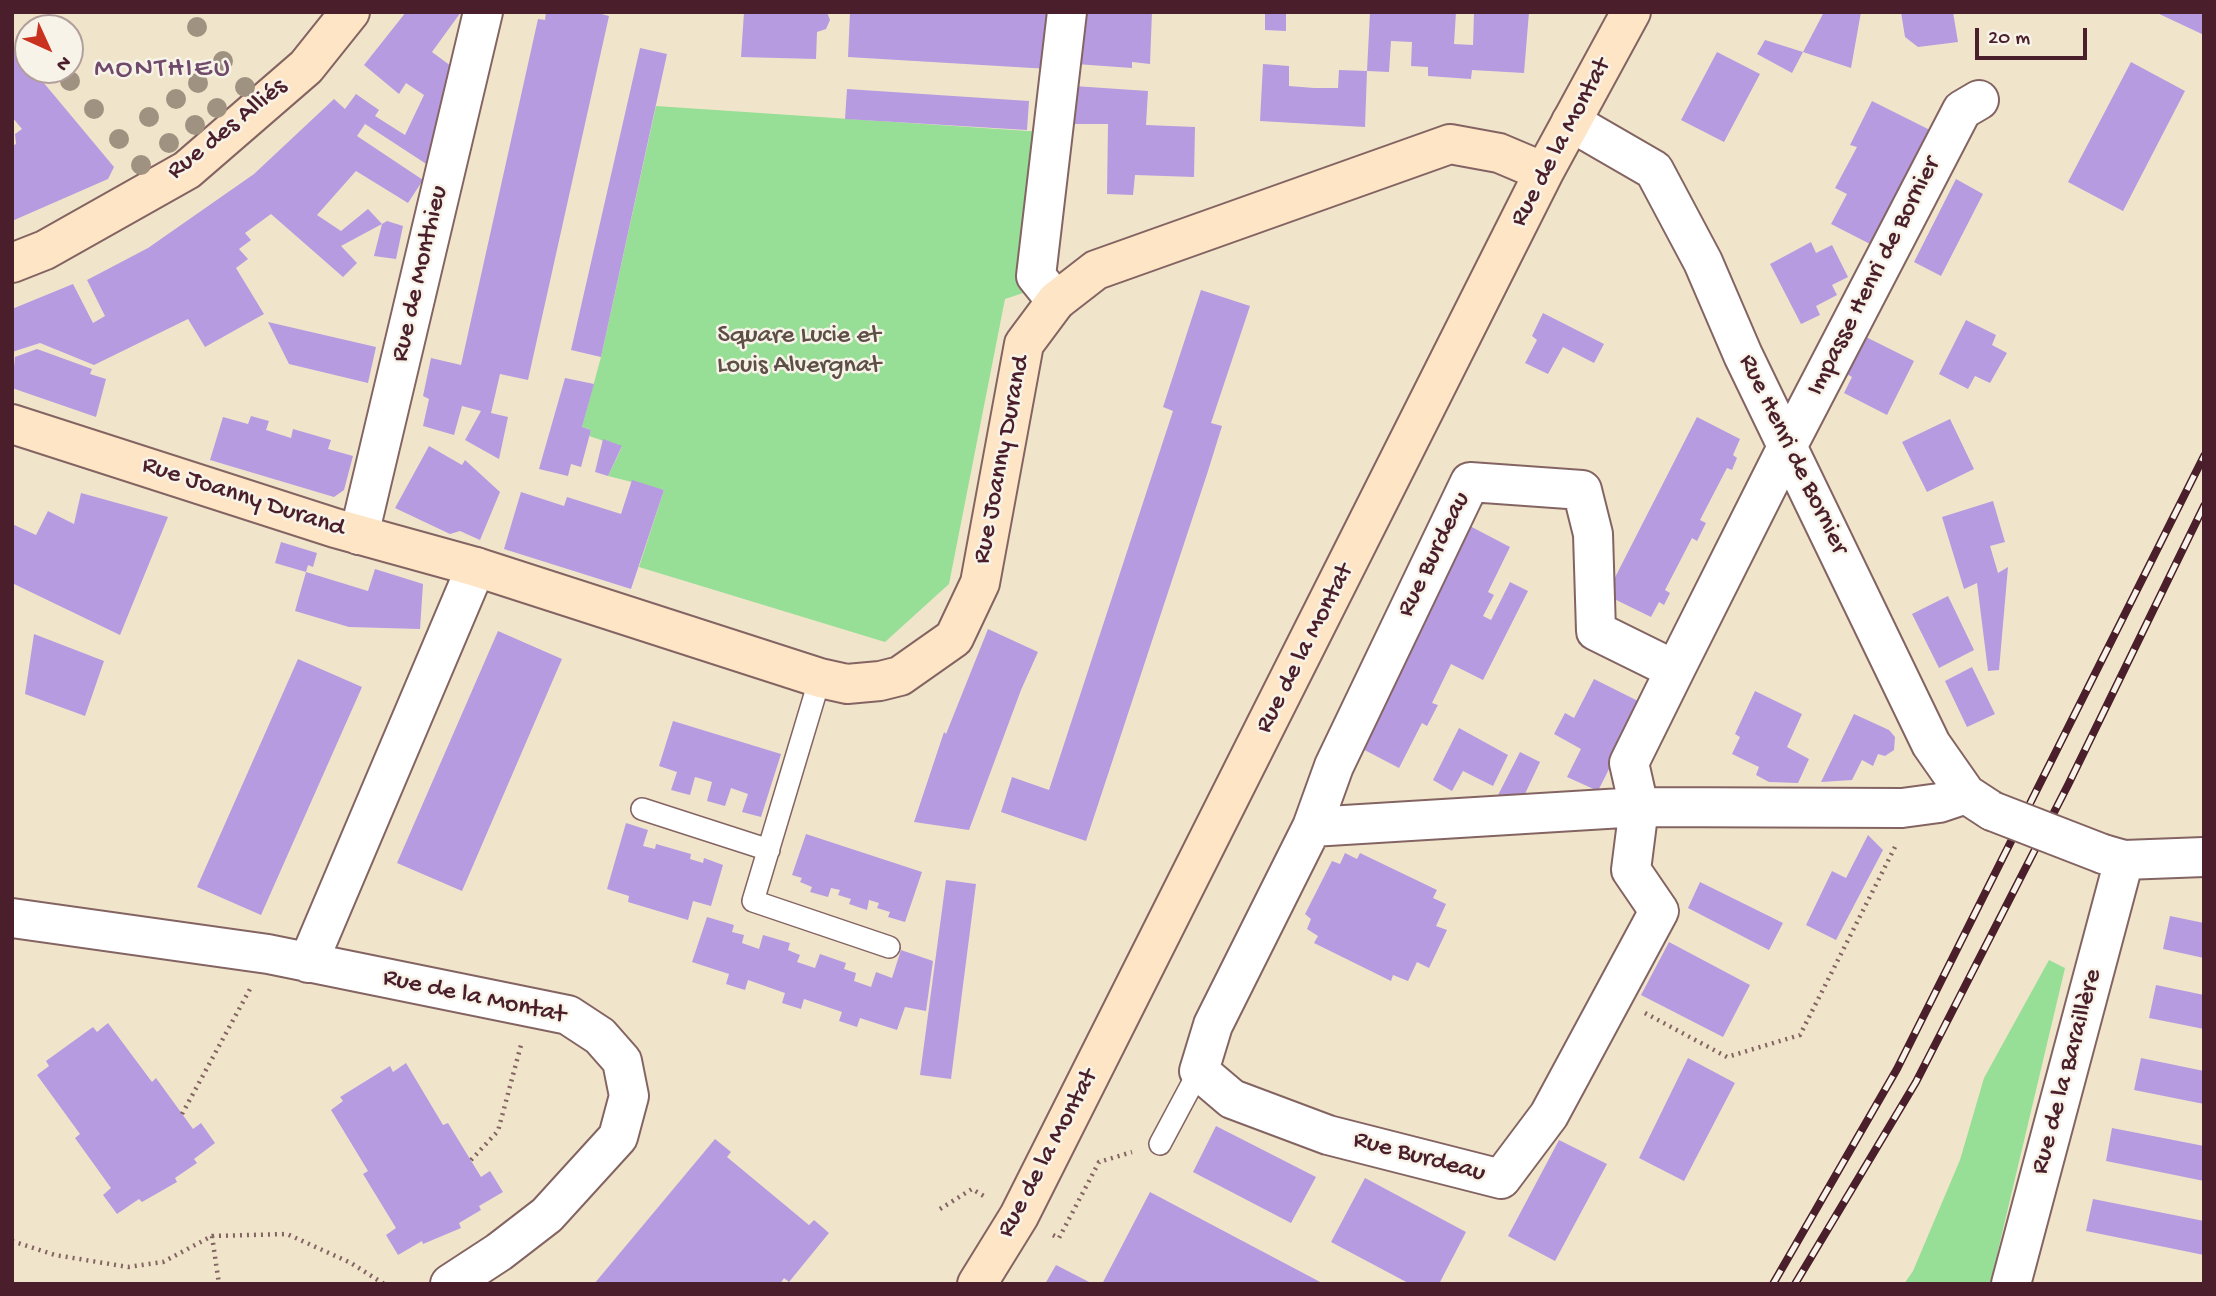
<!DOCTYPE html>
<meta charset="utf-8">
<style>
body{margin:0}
#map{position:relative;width:2216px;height:1296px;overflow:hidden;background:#f0e5ca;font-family:"Gochi Hand",sans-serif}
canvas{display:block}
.frame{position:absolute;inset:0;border:14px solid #4a1f2b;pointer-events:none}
.north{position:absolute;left:14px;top:14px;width:70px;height:70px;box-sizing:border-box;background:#f7f3e8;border:2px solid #b29e9c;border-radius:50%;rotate:135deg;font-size:19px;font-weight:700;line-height:28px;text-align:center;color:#4a1f2b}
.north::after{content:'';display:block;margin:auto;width:24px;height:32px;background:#c8321e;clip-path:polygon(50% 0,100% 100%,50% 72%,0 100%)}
.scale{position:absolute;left:1975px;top:28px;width:112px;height:32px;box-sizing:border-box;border:4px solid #4a1f2b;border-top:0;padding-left:9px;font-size:21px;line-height:24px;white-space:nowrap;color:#4a1f2b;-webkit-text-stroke:5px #f7f3e8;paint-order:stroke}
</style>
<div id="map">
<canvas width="2216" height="1296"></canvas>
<div class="frame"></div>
<div class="north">N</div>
<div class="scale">20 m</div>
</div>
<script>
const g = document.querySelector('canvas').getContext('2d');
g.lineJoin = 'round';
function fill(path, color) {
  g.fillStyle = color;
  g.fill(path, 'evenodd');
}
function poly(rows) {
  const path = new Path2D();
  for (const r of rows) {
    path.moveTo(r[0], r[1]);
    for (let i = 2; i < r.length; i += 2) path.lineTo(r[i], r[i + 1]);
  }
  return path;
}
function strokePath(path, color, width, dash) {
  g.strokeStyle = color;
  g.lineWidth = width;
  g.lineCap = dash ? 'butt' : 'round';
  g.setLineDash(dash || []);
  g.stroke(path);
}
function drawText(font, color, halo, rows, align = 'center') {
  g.font = font + ' "Gochi Hand",sans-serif';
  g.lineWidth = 5;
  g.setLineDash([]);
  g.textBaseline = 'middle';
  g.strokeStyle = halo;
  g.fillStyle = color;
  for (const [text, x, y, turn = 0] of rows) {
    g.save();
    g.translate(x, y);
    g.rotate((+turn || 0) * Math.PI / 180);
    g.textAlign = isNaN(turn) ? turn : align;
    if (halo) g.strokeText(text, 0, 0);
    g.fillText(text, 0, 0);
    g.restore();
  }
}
const green = poly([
 [656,106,1043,132,1023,293,1005,299,949,584,885,642,639,567,664,490,608,476,622,447,589,436,591,430,582,427,601,357],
 [2049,960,2065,968,1990,1284,1904,1284,1913,1271,1960,1160,1984,1078]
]);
const building = poly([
 [406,12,461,12,432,52,455,69,434,169,365,124,357,136,423,180,408,203,356,171,317,215,341,231,368,209,382,224,387,221,403,226,396,259,374,256,382,224,341,246,357,263,343,277,271,214,245,233,251,240,239,249,248,259,236,268,264,314,205,347,188,319,94,365,40,343,12,352,12,309,73,284,93,323,105,316,87,280,148,248,254,174,334,99,345,109,356,94,379,110,375,116,405,135,424,95,406,83,399,94,364,65],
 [546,12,594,12,609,16,528,380,500,374,491,413,508,417,499,459,465,440,481,411,462,406,454,435,423,426,429,399,423,396,431,358,461,365,538,19,545,20],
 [744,12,827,12,830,20,826,29,817,32,816,59,741,57],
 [850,12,1052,12,1049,69,848,57],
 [1081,12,1152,12,1150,64,1132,62,1132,68,1076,64],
 [1265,12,1286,12,1286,31,1265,30],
 [1370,12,1456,12,1454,44,1473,45,1474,12,1529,12,1524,73,1472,70,1471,79,1428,76,1428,67,1411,66,1412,42,1391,41,1389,72,1367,71,1365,127,1260,121,1263,64,1289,66,1289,86,1314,88,1338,88,1339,70,1367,71],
 [1824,12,1861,12,1851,68,1803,52],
 [1901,12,1953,12,1958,42,1918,47,1905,37],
 [2155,12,2204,12,2204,35],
 [1765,40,1803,52,1792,73,1757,54],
 [12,45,28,64,28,70,33,70,114,167,108,179,12,221,12,146,16,144,15,134,22,129,12,117],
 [640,48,667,54,601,357,571,350],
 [1717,52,1760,74,1724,142,1681,120],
 [2131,62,2185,91,2123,211,2068,182],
 [1074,86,1148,91,1146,125,1195,127,1194,177,1135,175,1133,195,1107,194,1108,124,1071,124],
 [847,89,1029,101,1027,130,845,119],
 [1872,101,1930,130,1872,245,1831,224,1847,194,1835,188,1857,147,1850,145],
 [1956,179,1983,194,1941,276,1914,262],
 [1811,242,1816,253,1832,245,1848,277,1832,285,1837,295,1816,306,1820,315,1801,324,1770,264],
 [1201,290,1250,306,1211,423,1222,426,1208,471,1086,841,1001,812,1012,777,1049,790,1173,411,1163,407],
 [1543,313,1604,344,1594,363,1563,347,1548,374,1525,363,1537,340,1532,336],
 [1966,320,1996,335,1992,345,2007,353,1990,383,1975,376,1968,389,1939,374],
 [268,322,376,347,368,383,289,364],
 [1864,336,1914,361,1887,415,1844,393,1852,377,1845,373],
 [37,349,92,369,90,374,106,379,96,417,12,388,15,357],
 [565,378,594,384,582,427,591,430,581,467,571,464,568,476,539,469],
 [251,416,269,421,266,430,291,438,293,429,331,440,328,449,353,456,344,490,334,497,210,460,223,417,248,424],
 [1697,417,1740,439,1733,455,1737,458,1732,470,1727,468,1700,520,1706,523,1697,541,1692,538,1665,590,1670,593,1664,605,1659,602,1651,617,1606,595],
 [1950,419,1974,469,1927,492,1902,442],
 [603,439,622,446,608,476,595,472],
 [429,446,462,465,465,460,500,492,480,540,460,531,450,534,395,508],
 [632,480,664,490,631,589,504,549,521,492,564,506,567,497,621,514],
 [81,493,168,517,120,635,12,583,12,524,36,535,48,511,74,524],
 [1993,501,2005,542,1990,546,1998,573,2008,567,1999,670,1988,671,1977,583,1964,589,1942,517],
 [1466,524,1510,547,1488,592,1494,595,1483,616,1491,620,1510,582,1528,591,1483,680,1451,664,1432,703,1438,705,1427,726,1422,723,1399,768,1355,745],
 [281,542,317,553,313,567,308,565,306,572,368,591,375,569,423,584,420,629,349,627,295,611,306,572,275,563],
 [1948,596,1974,650,1939,668,1912,614],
 [988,629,1038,652,1021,690,969,830,914,822,944,732,946,734],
 [498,631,562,659,462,891,397,863],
 [34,634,104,661,85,716,25,694],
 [298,659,362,687,261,915,197,887],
 [1972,667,1995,714,1967,727,1945,681],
 [1594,679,1642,703,1598,791,1567,777,1581,749,1554,734,1565,713,1574,718],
 [1755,691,1802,714,1787,747,1809,759,1798,783,1769,782,1756,775,1759,767,1732,754,1740,737,1735,734],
 [1854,714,1889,730,1895,737,1894,750,1885,756,1878,754,1873,766,1862,760,1852,780,1821,782],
 [673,721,781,754,761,817,742,812,748,794,731,788,725,806,707,801,712,782,695,777,690,795,671,790,677,772,659,766],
 [1459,728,1508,755,1493,786,1463,771,1452,791,1433,780],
 [1520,752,1540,762,1524,796,1497,797],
 [626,823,648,830,643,846,655,849,656,844,691,854,690,859,703,863,704,858,723,865,711,906,693,901,688,920,628,902,629,896,607,889],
 [806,834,922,872,905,922,888,917,890,912,877,908,879,903,869,900,867,910,849,904,851,899,838,895,840,890,831,888,828,897,810,892,812,887,800,882,802,878,792,875],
 [1868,835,1883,850,1836,940,1806,925,1832,871,1846,878],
 [1345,853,1357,859,1360,853,1437,890,1433,898,1446,904,1436,926,1447,930,1429,968,1417,962,1408,981,1393,975,1391,981,1314,943,1318,936,1307,929,1311,919,1305,914,1332,861,1340,864],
 [946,880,976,884,951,1079,920,1075],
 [1700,882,1783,923,1769,950,1688,908],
 [2170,916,2204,923,2204,958,2163,949],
 [707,917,734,925,732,932,744,935,742,943,759,949,763,935,790,943,788,950,800,955,797,962,815,968,820,954,846,963,844,969,856,973,854,981,871,987,876,972,892,978,901,950,933,961,926,1011,905,1007,897,1030,860,1018,857,1027,839,1021,842,1012,804,999,801,1009,782,1003,785,993,748,980,745,990,726,984,729,974,692,962],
 [1669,942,1750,985,1723,1037,1641,995],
 [2156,985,2204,995,2204,1029,2149,1018],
 [108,1023,152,1082,156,1078,193,1129,201,1123,215,1143,194,1159,197,1163,175,1178,177,1182,142,1202,139,1199,117,1214,103,1195,111,1188,75,1138,80,1134,37,1075,49,1066,46,1061,93,1027,97,1032],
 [1688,1058,1735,1083,1684,1181,1639,1158],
 [2141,1058,2204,1071,2204,1104,2134,1090],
 [406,1063,443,1125,448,1123,481,1177,490,1171,503,1192,479,1206,481,1210,459,1223,461,1228,423,1244,422,1241,398,1255,386,1235,396,1228,363,1174,368,1171,331,1110,343,1101,340,1097,390,1066,393,1072],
 [1216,1126,1316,1177,1291,1223,1193,1172],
 [2112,1128,2204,1146,2204,1181,2106,1161],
 [715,1139,731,1152,727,1157,809,1225,814,1220,829,1233,789,1282,784,1278,780,1284,594,1284],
 [1559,1140,1607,1164,1555,1261,1508,1236],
 [1365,1178,1466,1232,1439,1284,1410,1284,1331,1242],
 [1150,1192,1324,1284,1102,1284],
 [2093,1199,2204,1221,2204,1255,2086,1231],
 [1056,1265,1093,1284,1045,1284]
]);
const path = poly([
 [1645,1013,1727,1057,1800,1035,1895,847],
 [182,1114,250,989],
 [471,1160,498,1131,521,1045],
 [940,1209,972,1189,987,1198],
 [1053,1235,1059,1238,1099,1162,1132,1152],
 [212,1236,219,1284],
 [12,1241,55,1255,128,1267,163,1262,212,1236,287,1234,351,1263,384,1284]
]);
const lane = poly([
 [820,678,753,901,889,947],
 [642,809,769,850],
 [1160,1144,1199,1071]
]);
const street = poly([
 [1571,122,1654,170,1703,262,1743,355,1931,744,1966,794,1992,811],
 [1056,301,1036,276,1067,12],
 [359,535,483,12],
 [1675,670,1596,631,1593,534,1582,490,1470,482,1334,766,1312,827,1213,1025,1199,1071,1232,1099,1328,1135,1501,1179,1549,1115,1659,911,1631,870,1639,807,1629,763,1675,670,1788,445,1962,110,1979,100],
 [1312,827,1639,807,1902,808,1939,803,1966,794],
 [2103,854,2124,860,2204,857],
 [12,918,268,954,568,1015,600,1036,622,1061,629,1096,618,1137,547,1215,499,1252,450,1284],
 [308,963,476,567],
 [2011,1284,2124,860]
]);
const secondary = poly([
 [12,263,45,250,187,170,306,67,350,12],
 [12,424,335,528,476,567,820,678,847,684,880,681,900,676,954,638,980,583,1024,344,1056,301,1096,270,1450,144,1499,153,1544,172],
 [977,1284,1019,1216,1544,172,1631,12]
]);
const rail = poly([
 [1773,1284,1897,1069,2204,456],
 [1795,1284,1916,1082,2068,785,2204,506]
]);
const streetBridge = poly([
 [1992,811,2103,854]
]);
const trees = [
 [197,27],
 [223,61],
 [70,81],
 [198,83],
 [245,87],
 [176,99],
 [217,108],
 [94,109],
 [149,117],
 [195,125],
 [119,139],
 [169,143],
 [141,165]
];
const streetNames = [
 ["Rue des Alliés",228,130,-39],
 ["Rue de la Montat",1562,143,-62],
 ["Rue de Monthieu",421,274,-77],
 ["Impasse Henri de Bornier",1875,277,-63],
 ["Rue Henri de Bornier",1792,455,64],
 ["Rue Joanny Durand",1003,460,-79],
 ["Rue Joanny Durand",243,498,18],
 ["Rue Burdeau",1435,555,-64],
 ["Rue de la Montat",1306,649,-63],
 ["Rue de la Montat",474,998,12],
 ["Rue de la Baraillère",2068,1072,-75],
 ["Rue de la Montat",1049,1154,-62],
 ["Rue Burdeau",1419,1158,15]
];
const parkNames = [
 ["Square Lucie et",799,337],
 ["Louis Alvergnat",799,367]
];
const neighbourhoodNames = [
 ["MONTHIEU",163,71]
];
fill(green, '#97de97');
fill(building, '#b69be1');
strokePath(lane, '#846463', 24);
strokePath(street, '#846463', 42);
strokePath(secondary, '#846463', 42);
strokePath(path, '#846463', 4.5, [2, 5]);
strokePath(lane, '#fff', 21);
strokePath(street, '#fff', 38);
strokePath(secondary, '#fee5c5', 38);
strokePath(rail, '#4a1f2b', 8);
strokePath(rail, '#f7f3e8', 5, [16]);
strokePath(streetBridge, '#846463', 42, []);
strokePath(streetBridge, '#fff', 38);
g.fillStyle = '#9f9281';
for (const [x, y] of trees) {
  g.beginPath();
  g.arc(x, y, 10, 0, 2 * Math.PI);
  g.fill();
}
drawText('26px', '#4a1f2b', '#f7f3e8', streetNames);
drawText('26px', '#5d4f46', '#f7f3e8', parkNames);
g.letterSpacing = '2px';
drawText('28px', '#704a6b', '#f7f3e8', neighbourhoodNames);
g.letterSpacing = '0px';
</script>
